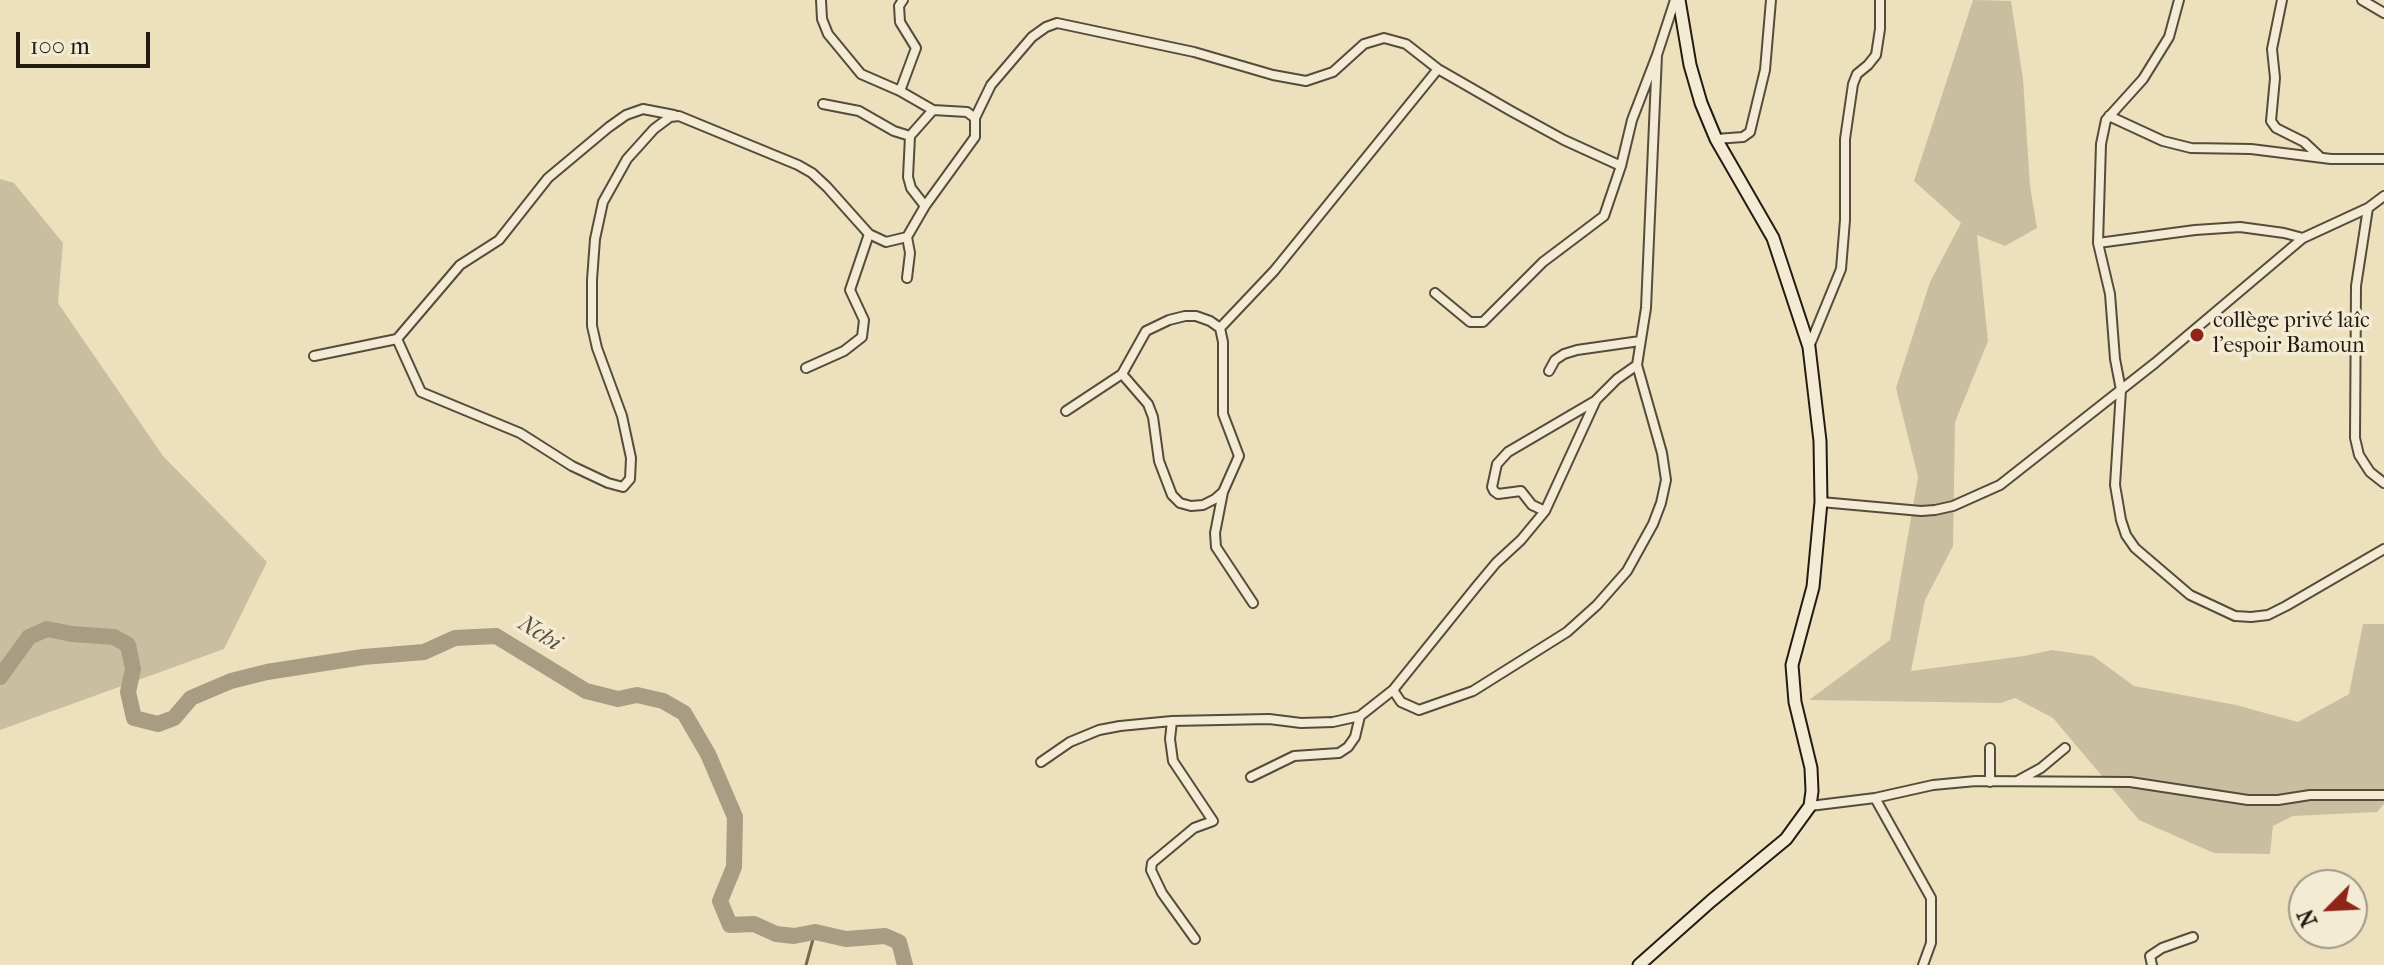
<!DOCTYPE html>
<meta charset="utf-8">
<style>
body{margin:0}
#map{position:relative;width:2384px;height:965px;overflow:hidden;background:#ece0bd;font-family:"IM FELL French Canon",serif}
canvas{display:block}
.north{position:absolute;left:2288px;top:869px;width:80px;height:80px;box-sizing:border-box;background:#f3ebd4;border:2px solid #a09786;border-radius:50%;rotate:246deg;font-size:22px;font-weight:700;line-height:32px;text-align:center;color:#241a10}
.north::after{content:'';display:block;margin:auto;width:28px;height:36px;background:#8f2418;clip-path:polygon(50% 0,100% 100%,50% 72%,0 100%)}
.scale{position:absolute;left:16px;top:32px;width:134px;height:36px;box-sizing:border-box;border:4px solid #241a10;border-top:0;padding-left:10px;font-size:24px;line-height:28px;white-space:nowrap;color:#241a10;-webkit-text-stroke:6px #f3ebd4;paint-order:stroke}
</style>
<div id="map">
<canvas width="2384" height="965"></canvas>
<div class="north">N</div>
<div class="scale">100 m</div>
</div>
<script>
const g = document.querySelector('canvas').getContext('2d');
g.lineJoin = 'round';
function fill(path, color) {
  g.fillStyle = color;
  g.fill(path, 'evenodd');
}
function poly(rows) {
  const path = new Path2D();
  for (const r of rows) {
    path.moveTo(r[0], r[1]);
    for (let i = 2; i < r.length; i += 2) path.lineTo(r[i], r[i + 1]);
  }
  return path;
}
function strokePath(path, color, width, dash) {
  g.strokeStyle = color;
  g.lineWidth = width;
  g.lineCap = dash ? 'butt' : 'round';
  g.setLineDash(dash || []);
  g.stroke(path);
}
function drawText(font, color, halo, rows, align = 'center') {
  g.font = font + ' "IM FELL French Canon",serif';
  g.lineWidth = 7;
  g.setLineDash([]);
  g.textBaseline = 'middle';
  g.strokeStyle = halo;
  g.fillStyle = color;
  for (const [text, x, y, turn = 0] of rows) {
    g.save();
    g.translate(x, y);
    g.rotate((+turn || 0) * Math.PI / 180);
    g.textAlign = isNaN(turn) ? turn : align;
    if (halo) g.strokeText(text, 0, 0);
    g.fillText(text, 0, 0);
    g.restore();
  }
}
const green = poly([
 [1973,0,2011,1,2023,79,2030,186,2037,228,2005,246,1977,235,1988,341,1955,422,1953,546,1925,600,1911,671,2024,656,2052,650,2093,656,2134,686,2236,705,2298,722,2349,694,2363,624,2384,624,2384,804,2377,812,2293,816,2273,826,2270,854,2214,853,2139,820,2053,718,2015,698,2001,703,1809,700,1890,640,1918,477,1896,388,1930,282,1961,223,1914,181],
 [0,179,14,183,63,243,58,303,163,456,267,562,224,649,0,730]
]);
const stream = poly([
 [806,965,815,932]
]);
const river = poly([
 [0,677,29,637,47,629,72,634,114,637,128,645,133,669,128,692,134,718,158,724,174,718,191,698,231,681,267,672,363,657,424,652,455,638,496,636,586,691,618,699,637,695,663,701,684,713,708,754,735,817,734,867,720,901,730,925,754,924,776,934,794,936,815,932,846,939,885,936,899,942,905,965]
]);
const minor = poly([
 [2179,0,2169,37,2143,79,2106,120,2101,144,2098,243,2110,294,2115,359,2121,390,2115,485,2121,520,2126,535,2135,548,2190,595,2235,616,2251,617,2268,615,2286,606,2384,549],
 [2282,0,2272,49,2275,78,2271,121,2276,128,2304,142,2319,156],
 [2362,0,2384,13],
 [900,91,916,48,900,22,899,6,903,0],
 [823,104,859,111,894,131,910,136],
 [2109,116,2163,141,2191,148,2251,149,2331,159,2384,159],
 [975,118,991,85,1032,37,1046,27,1057,23,1194,52,1273,75,1306,81,1333,72,1364,44,1384,38,1406,44,1438,69,1511,111,1564,140,1621,166],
 [1716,139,1743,137,1750,132,1765,70,1771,0],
 [925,206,911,188,908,177,910,136,933,110],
 [2368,208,2356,286,2355,438,2359,455,2370,472,2384,483],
 [907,237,910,253,907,278],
 [2098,243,2195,230,2240,227,2284,233,2303,238],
 [1435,293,1470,322,1483,322,1543,262,1604,216,1621,166,1632,120,1657,55,1675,0],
 [1220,328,1274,271,1438,69],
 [397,339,421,392,520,433,572,466,608,483,623,487,630,479,631,458,622,416,597,348,592,326,592,280,595,239,603,202,627,159,654,129,670,117,679,116,798,165,812,173,827,187,869,234,886,242,907,237,925,206,975,137,975,118,967,112,933,110,900,91,861,74,828,34,822,19,821,0],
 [1809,347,1841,269,1845,220,1845,139,1853,84,1857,74,1868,65,1876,55,1880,29,1880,0],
 [314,356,397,339,460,265,499,240,548,178,609,127,626,115,643,109,674,115],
 [806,368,844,351,862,337,864,320,850,290,869,234],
 [1549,371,1555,360,1564,354,1577,350,1640,341],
 [1066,411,1122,374,1146,331,1169,320,1185,316,1196,316,1210,321,1220,328,1223,342,1223,414,1239,456,1223,492,1215,499,1203,505,1191,506,1180,503,1172,495,1159,461,1153,417,1148,404,1122,374],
 [1223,492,1215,533,1216,547,1253,603],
 [1821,502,1921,511,1935,510,1953,506,2000,485,2155,363,2303,238,2368,208,2384,196],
 [1545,511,1532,505,1521,491,1498,494,1494,491,1492,487,1497,464,1508,452,1595,401],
 [1393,690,1401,702,1419,710,1473,691,1567,632,1597,605,1627,571,1653,524,1661,503,1666,480,1662,453,1637,365],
 [1172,721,1170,739,1173,761,1213,821,1194,828,1152,863,1151,870,1162,893,1195,939],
 [1990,748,1990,782],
 [1041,762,1070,742,1099,730,1120,726,1172,721,1269,719,1301,723,1333,722,1360,716,1393,690,1476,587,1496,563,1521,540,1545,511,1596,400,1617,379,1637,365,1646,308,1657,55],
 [1251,777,1294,756,1339,753,1348,747,1355,737,1360,716],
 [2019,780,2041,768,2065,748],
 [1875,798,1931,898,1931,943,1923,965],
 [1810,806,1875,798,1933,785,1976,781,2130,782,2248,800,2278,800,2310,795,2384,795],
 [2152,965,2150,956,2162,948,2193,937]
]);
const secondary = poly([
 [1639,965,1711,901,1786,839,1810,806,1812,791,1811,768,1795,702,1792,665,1813,587,1821,502,1820,441,1809,347,1773,238,1716,139,1701,103,1690,65,1679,0]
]);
const markers = [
 [2197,335,8,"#8f2418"]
];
const poiNames = [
 ["collège privé laîc",2213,322],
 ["l'espoir Bamoun",2213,347]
];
const waterNames = [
 ["Nchi",539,634,32]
];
fill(green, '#cabea0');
strokePath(stream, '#736954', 3);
strokePath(river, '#a89d82', 16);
strokePath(minor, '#564c3b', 12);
strokePath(secondary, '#241a10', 15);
strokePath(minor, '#f3ebd4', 8);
strokePath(secondary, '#f3ebd4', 11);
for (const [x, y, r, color] of markers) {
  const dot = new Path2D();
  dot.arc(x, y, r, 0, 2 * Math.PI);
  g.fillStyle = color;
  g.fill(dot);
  strokePath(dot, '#f3ebd4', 3);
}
drawText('22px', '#241a10', '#f3ebd4', poiNames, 'left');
drawText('italic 24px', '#594e3e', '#f3ebd4', waterNames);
</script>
